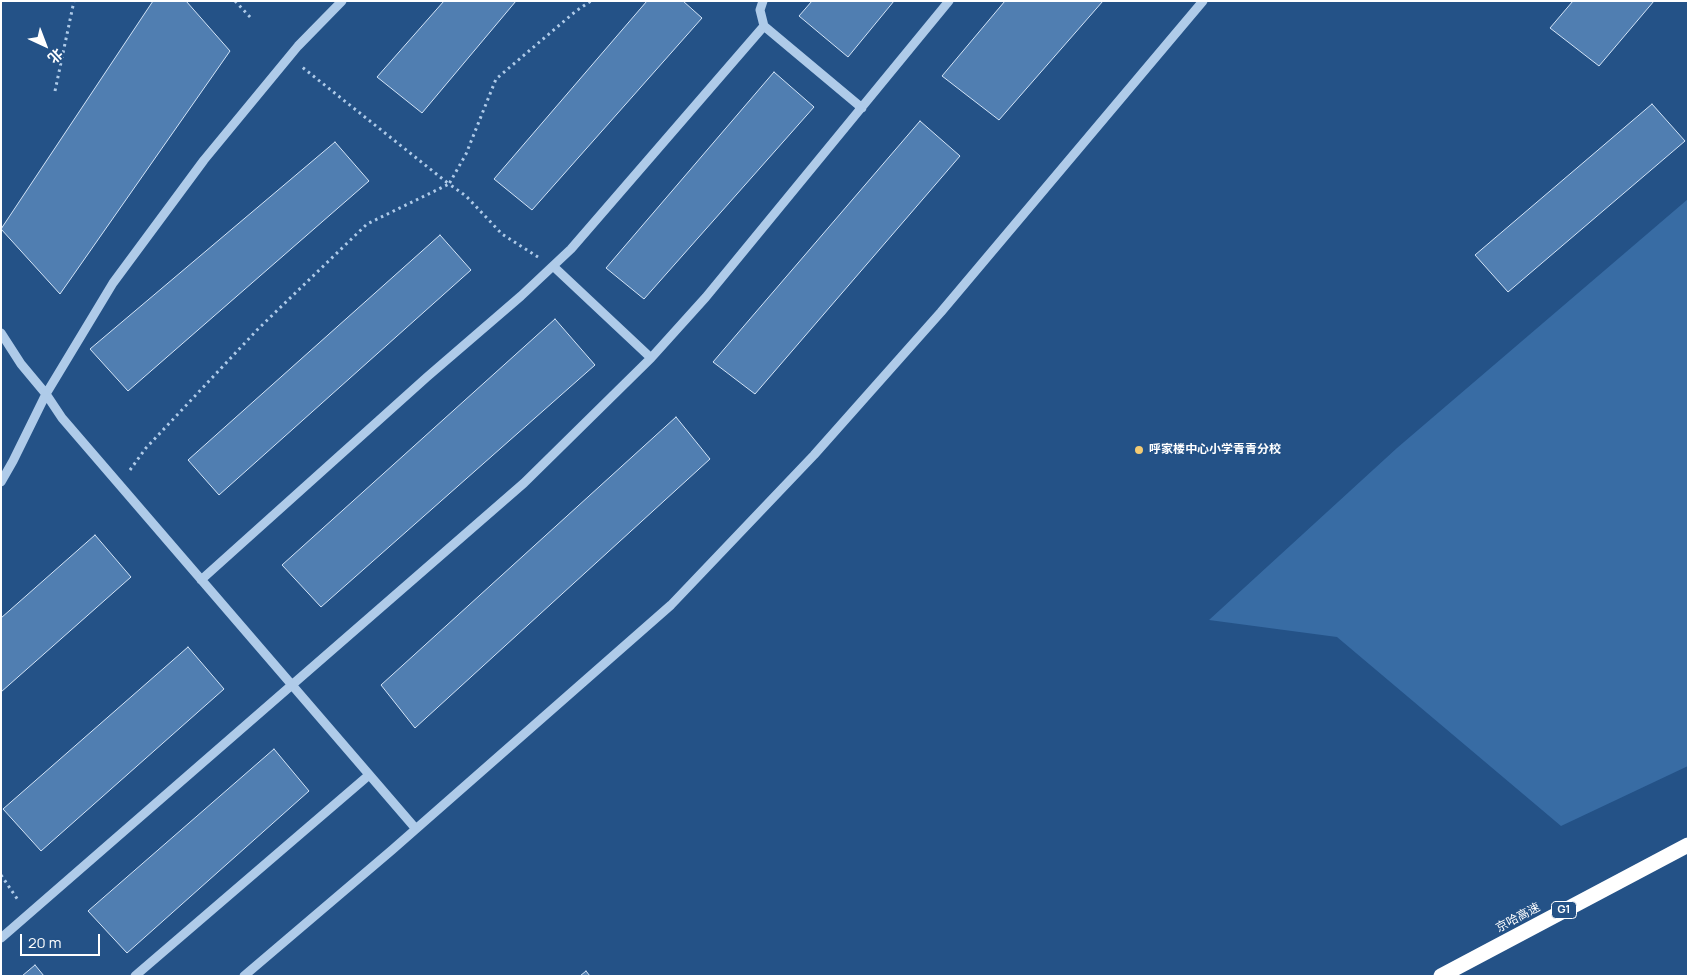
<!DOCTYPE html>
<meta charset="utf-8">
<style>
body{margin:0}
#map{position:relative;width:1689px;height:977px;overflow:hidden;background:#245287;font-family:Manrope,"Noto Sans SC",sans-serif}
canvas{display:block}
.frame{position:absolute;inset:0;border:2px solid #fff;pointer-events:none}
.north{position:absolute;left:20px;top:20px;width:50px;height:50px;-webkit-text-stroke:4px #245287;paint-order:stroke;rotate:137deg;font-size:14px;font-weight:700;line-height:20px;text-align:center;color:#fff}
.north::after{content:'';display:block;margin:auto;width:18px;height:22px;background:#fff;clip-path:polygon(50% 0,100% 100%,50% 72%,0 100%)}
.scale{position:absolute;left:20px;top:934px;width:80px;height:22px;box-sizing:border-box;border:2px solid #fff;border-top:0;padding-left:6px;font-size:15px;line-height:18px;white-space:nowrap;color:#fff;-webkit-text-stroke:4px #245287;paint-order:stroke}
</style>
<div id="map">
<canvas width="1689" height="977"></canvas>
<div class="frame"></div>
<div class="north">北</div>
<div class="scale">20 m</div>
</div>
<script>
const g = document.querySelector('canvas').getContext('2d');
g.lineJoin = 'round';
function fill(path, color) {
  g.fillStyle = color;
  g.fill(path, 'evenodd');
}
function poly(rows) {
  const path = new Path2D();
  for (const r of rows) {
    path.moveTo(r[0], r[1]);
    for (let i = 2; i < r.length; i += 2) path.lineTo(r[i], r[i + 1]);
  }
  return path;
}
function strokePath(path, color, width, dash) {
  g.strokeStyle = color;
  g.lineWidth = width;
  g.lineCap = dash ? 'butt' : 'round';
  g.setLineDash(dash || []);
  g.stroke(path);
}
function drawText(font, color, halo, rows, align = 'center') {
  g.font = font + ' Manrope,"Noto Sans SC",sans-serif';
  g.lineWidth = 4;
  g.setLineDash([]);
  g.textBaseline = 'middle';
  g.strokeStyle = halo;
  g.fillStyle = color;
  for (const [text, x, y, turn = 0] of rows) {
    g.save();
    g.translate(x, y);
    g.rotate((+turn || 0) * Math.PI / 180);
    g.textAlign = isNaN(turn) ? turn : align;
    if (halo) g.strokeText(text, 0, 0);
    g.fillText(text, 0, 0);
    g.restore();
  }
}
const green = poly([
 [1688,199,1688,766,1561,826,1337,637,1209,620,1397,448]
]);
const building = poly([
 [153,1,186,1,230,51,60,294,1,229,153,1],
 [444,1,516,1,422,113,377,77,444,1],
 [647,1,683,1,702,18,532,210,494,179,647,1],
 [812,1,894,1,848,57,799,16,812,1],
 [1005,1,1103,1,999,120,942,76,1005,1],
 [1573,1,1654,1,1599,66,1550,28,1573,1],
 [774,72,814,107,644,299,606,268,774,72],
 [1652,104,1685,141,1508,292,1475,255,1652,104],
 [920,121,960,156,755,394,713,362,920,121],
 [335,142,369,181,128,391,90,349,335,142],
 [440,235,471,270,219,495,188,460,440,235],
 [555,319,595,365,321,607,282,565,555,319],
 [676,417,710,459,415,728,381,685,676,417],
 [95,535,131,577,1,692,1,618,95,535],
 [188,647,224,689,41,851,3,809,188,647],
 [274,749,309,791,127,953,88,911,274,749],
 [35,965,44,976,22,976,35,965],
 [586,971,590,976,580,976,586,971]
]);
const path = poly([
 [235,1,251,18],
 [55,91,74,1],
 [538,257,502,234,466,196,449,184,466,154,496,79,576,11,591,1],
 [130,470,146,448,258,329,367,224,449,184,302,67],
 [1,875,18,900]
]);
const minor = poly([
 [763,1,760,10,764,26,862,108],
 [553,266,651,358],
 [1,333,21,364,46,394,62,418,416,829],
 [1,482,13,461,46,394,113,283,204,160,298,46,342,1],
 [201,580,427,377,521,296,571,249,764,26],
 [1,938,524,483,651,358,706,297,949,1],
 [135,976,369,775],
 [244,976,392,850,671,605,814,455,941,312,1203,1]
]);
const highway = poly([
 [1441,976,1688,845]
]);
const markers = [
 [1139,450,5,"#f4cb72"]
];
const shields = [
 [1564,910,25]
];
const shieldNames = [
 ["G1",1564,910]
];
const poiNames = [
 ["呼家楼中心小学青青分校",1149,450]
];
const streetNames = [
 ["京哈高速",1518,918,-28]
];
fill(green, '#386ca4');
fill(building, '#507eb1');
strokePath(building, '#d3e4f7', 1);
strokePath(path, '#afcbe9', 3, [2.5, 4]);
strokePath(minor, '#afcbe9', 9);
strokePath(highway, '#fff', 15);
for (const [x, y, r, color] of markers) {
  const dot = new Path2D();
  dot.arc(x, y, r, 0, 2 * Math.PI);
  g.fillStyle = color;
  g.fill(dot);
  strokePath(dot, '#245287', 2);
}
for (const [x, y, w] of shields) {
  const box = new Path2D();
  box.roundRect(x - w / 2, y - 8.5, w, 17, 4);
  g.fillStyle = '#245287';
  g.fill(box);
  strokePath(box, '#fff', 1);
}
drawText('bold 11px', '#fff', null, shieldNames);
drawText('bold 12px', '#fff', '#245287', poiNames, 'left');
drawText('12px', '#fff', '#245287', streetNames);
</script>
